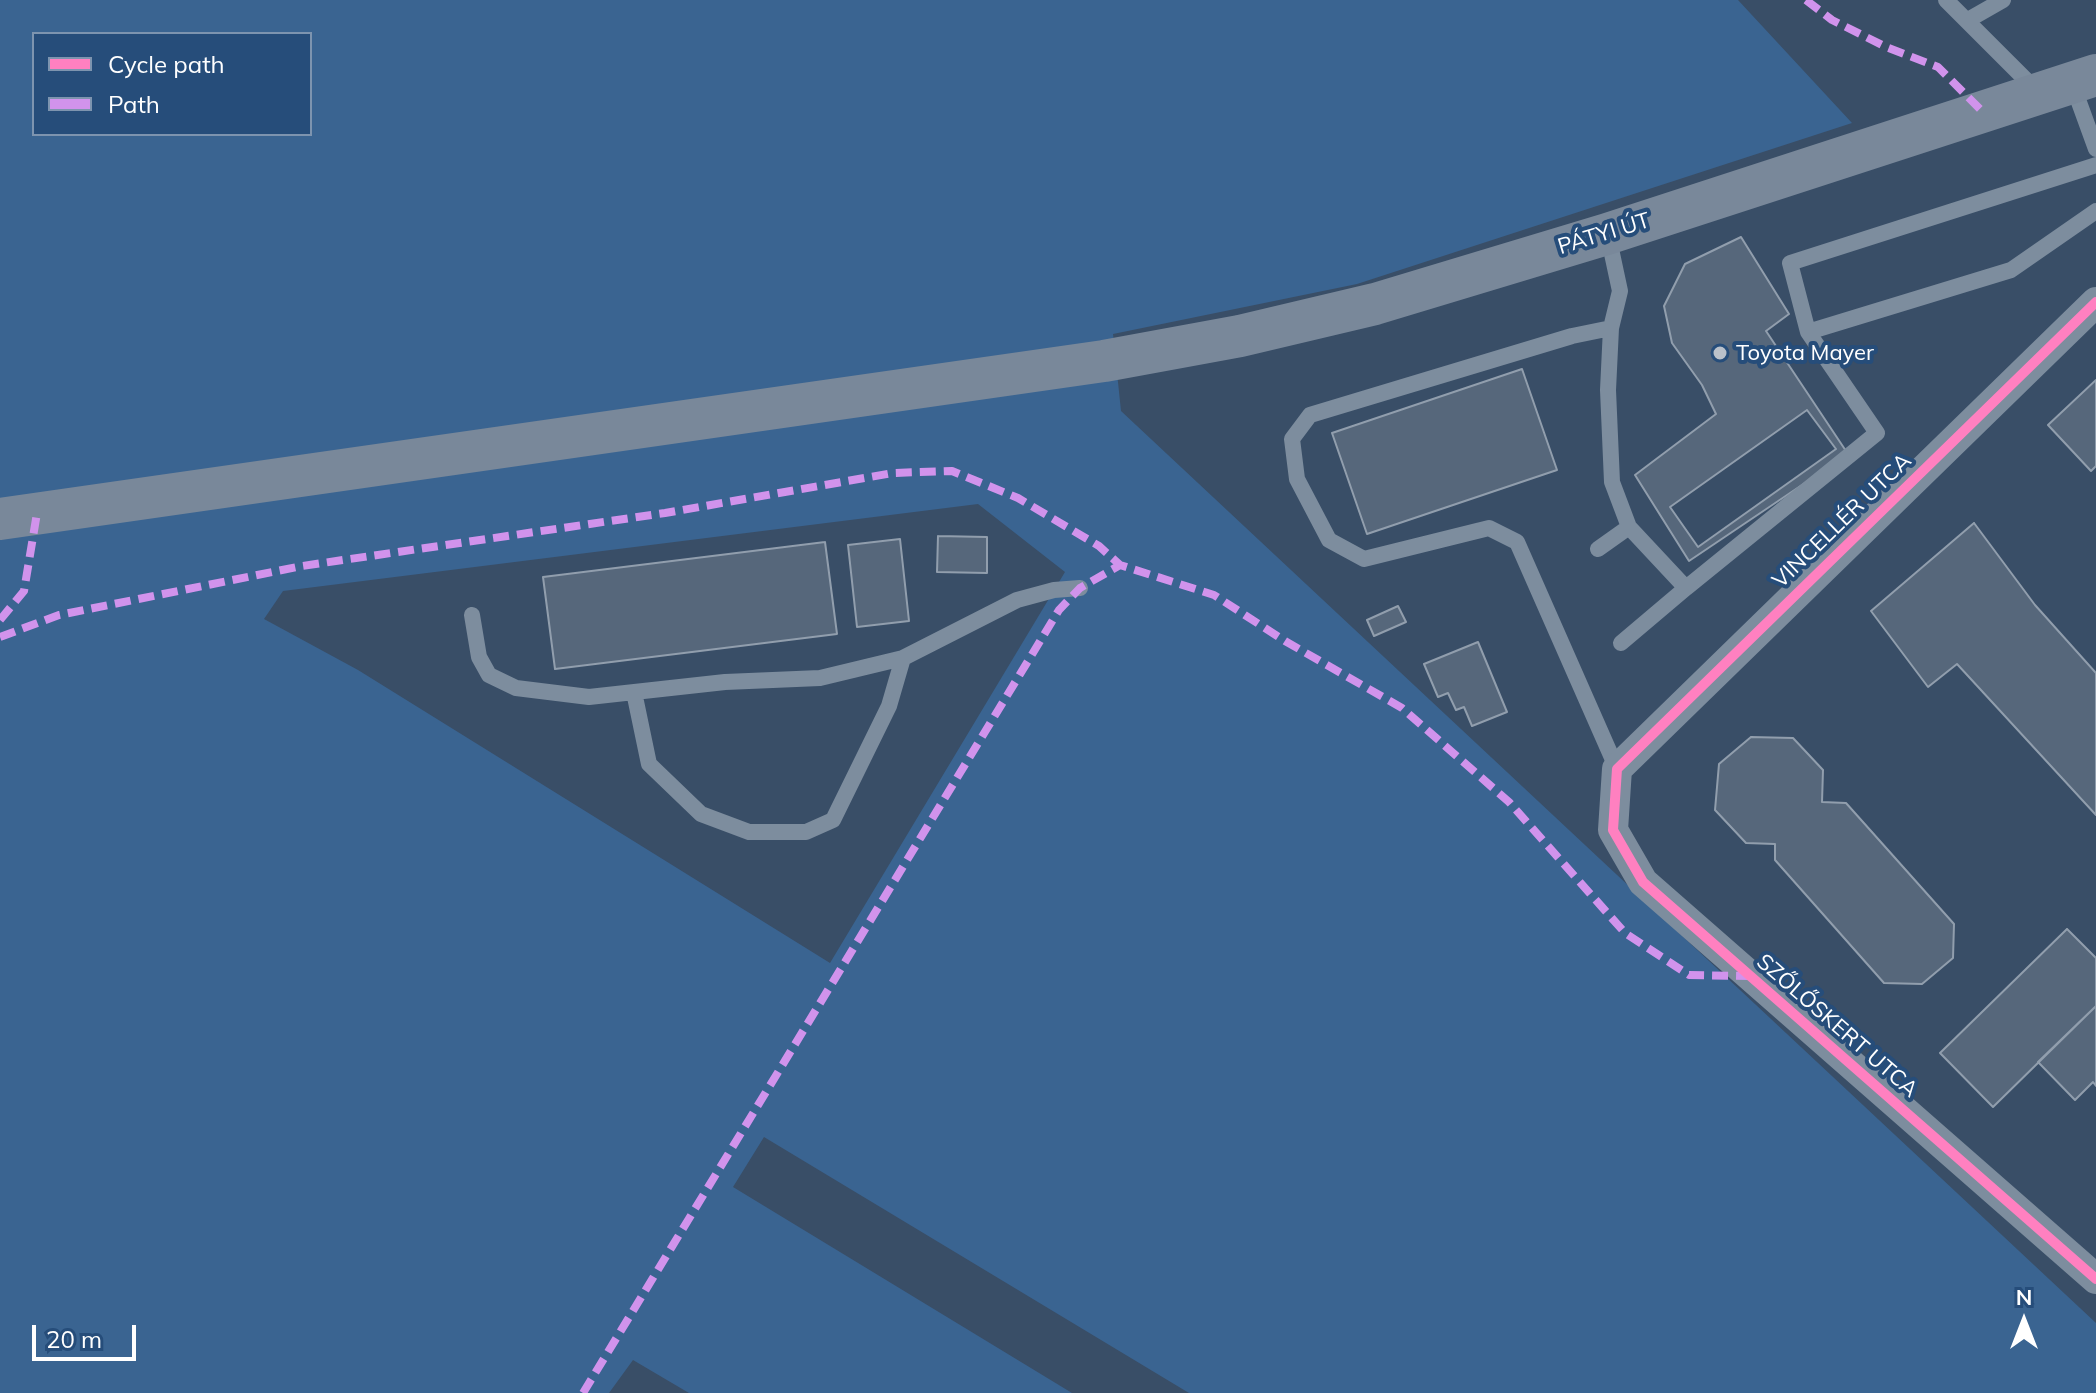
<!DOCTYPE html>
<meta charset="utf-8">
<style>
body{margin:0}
#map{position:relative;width:2096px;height:1393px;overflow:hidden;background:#394e67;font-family:Mulish,sans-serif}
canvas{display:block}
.legend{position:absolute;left:32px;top:32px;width:280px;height:104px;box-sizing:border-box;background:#264d7a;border:2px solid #7d94af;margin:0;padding:10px 14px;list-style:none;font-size:24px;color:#fff}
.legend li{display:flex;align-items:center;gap:16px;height:40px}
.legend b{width:40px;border:2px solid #7d94af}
.north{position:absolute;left:1984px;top:1281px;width:80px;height:80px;-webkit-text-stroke:6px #264d7a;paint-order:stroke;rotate:0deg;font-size:22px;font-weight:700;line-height:32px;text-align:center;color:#fff}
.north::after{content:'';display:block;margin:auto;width:28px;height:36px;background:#fff;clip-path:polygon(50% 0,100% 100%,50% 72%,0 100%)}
.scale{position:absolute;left:32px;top:1325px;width:104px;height:36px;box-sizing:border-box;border:4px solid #fff;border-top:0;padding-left:10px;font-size:24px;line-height:28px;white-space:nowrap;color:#fff;-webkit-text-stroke:6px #264d7a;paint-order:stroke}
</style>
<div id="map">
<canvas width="2096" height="1393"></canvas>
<ul class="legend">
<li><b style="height:10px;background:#ff80c0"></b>Cycle path</li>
<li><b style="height:10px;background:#d193ec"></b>Path</li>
</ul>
<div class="north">N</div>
<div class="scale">20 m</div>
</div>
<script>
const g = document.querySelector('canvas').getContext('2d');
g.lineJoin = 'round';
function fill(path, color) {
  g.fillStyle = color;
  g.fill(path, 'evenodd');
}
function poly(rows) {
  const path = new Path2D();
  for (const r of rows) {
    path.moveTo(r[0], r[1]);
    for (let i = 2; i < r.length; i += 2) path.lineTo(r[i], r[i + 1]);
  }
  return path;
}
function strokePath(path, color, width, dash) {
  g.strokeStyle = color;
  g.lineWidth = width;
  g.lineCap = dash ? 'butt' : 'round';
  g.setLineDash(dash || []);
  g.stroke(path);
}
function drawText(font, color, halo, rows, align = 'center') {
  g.font = font + ' Mulish,sans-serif';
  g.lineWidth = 8;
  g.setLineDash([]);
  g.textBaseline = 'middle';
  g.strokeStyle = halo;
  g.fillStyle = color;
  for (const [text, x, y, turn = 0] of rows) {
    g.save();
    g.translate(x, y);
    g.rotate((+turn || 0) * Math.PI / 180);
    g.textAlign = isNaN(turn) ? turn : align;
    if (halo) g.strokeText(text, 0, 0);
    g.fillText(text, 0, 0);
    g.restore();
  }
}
const green = poly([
 [0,0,1738,0,1852,123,1357,284,1113,334,1121,411,2096,1323,2096,1393,1189,1393,764,1137,733,1187,1072,1393,689,1393,633,1360,609,1393,0,1393],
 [34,34,310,34,310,134,34,134],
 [978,504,1065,572,830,963,358,670,264,619,283,591]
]);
const building = poly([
 [1741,237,1789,314,1766,331,1848,454,1689,561,1635,475,1716,414,1702,385,1672,343,1664,306,1685,264,1741,237],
 [1522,369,1557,470,1367,534,1332,433,1522,369],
 [2096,380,2096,466,2091,471,2048,425,2096,380],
 [1807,410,1836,449,1698,547,1670,507,1807,410],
 [1974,523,2035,605,2096,673,2096,815,1957,664,1928,687,1871,611,1974,523],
 [938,536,987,537,987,573,937,572,938,536],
 [900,539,909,621,857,627,848,545,900,539],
 [825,542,837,634,555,669,543,577,825,542],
 [1398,606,1406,622,1374,636,1367,620,1398,606],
 [1478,642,1507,712,1472,726,1464,707,1456,710,1448,693,1438,697,1424,664,1478,642],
 [1751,737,1793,738,1823,770,1822,802,1846,803,1954,924,1953,958,1922,984,1884,983,1775,860,1775,844,1746,843,1715,810,1719,764,1751,737],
 [2067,929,2096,958,2096,1006,1993,1107,1940,1053,2067,929],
 [2096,1006,2096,1086,2093,1082,2075,1100,2038,1062,2096,1006]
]);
const lane = poly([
 [1946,0,2038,92],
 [1968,20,2003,0],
 [2072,83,2096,149],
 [1608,235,1620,291,1611,328,1608,390,1612,482,1629,527,1686,588,1877,433,1808,332,1790,263,2096,165],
 [1611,328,1572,336,1310,415,1292,439,1297,479,1329,540,1364,559,1489,528,1517,542,1617,769],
 [1808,332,2011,270,2096,211],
 [1598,549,1629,527],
 [472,615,479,657,489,675,516,688,589,697,725,682,820,678,903,658,1017,600,1054,590,1080,588],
 [1621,643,1686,588],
 [634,692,649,764,701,814,749,832,806,832,833,820,889,706,903,658]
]);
const street = poly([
 [2096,302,1617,769,1613,830,1643,882,2096,1279]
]);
const secondary = poly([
 [0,519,1104,361,1240,336,1375,304,1607,234,2096,75]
]);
const quiet = poly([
 [1806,0,1832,20,1886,47,1938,67,1983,112],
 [0,620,24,591,37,513],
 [0,637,59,615,302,566,665,513,893,473,952,471,1018,498,1099,546,1120,565],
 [583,1393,1059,610,1080,588,1120,565,1214,595,1285,641,1402,708,1509,802,1625,933,1689,975,1749,976]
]);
const cycleway = poly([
 [2096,302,1617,769,1613,830,1643,882,2096,1279]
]);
const markers = [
 [1720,353,8,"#bac1ca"]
];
const streetNames = [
 ["PÁTYI ÚT",1604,234,-17],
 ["VINCELLÉR UTCA",1842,521,-44],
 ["SZŐLŐSKERT UTCA",1837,1026,41]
];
const poiNames = [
 ["Toyota Mayer",1736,353]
];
fill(green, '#3a6491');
fill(building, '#56677b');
strokePath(building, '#919ead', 2);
strokePath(lane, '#7d8d9e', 16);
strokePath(street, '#7d8d9e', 30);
strokePath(secondary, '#79889a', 42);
strokePath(quiet, '#d193ec', 8, [16, 8]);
strokePath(cycleway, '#ff80c0', 10);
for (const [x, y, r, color] of markers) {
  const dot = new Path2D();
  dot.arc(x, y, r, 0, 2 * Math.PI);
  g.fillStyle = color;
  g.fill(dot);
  strokePath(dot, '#264d7a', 3);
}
drawText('22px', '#fff', '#264d7a', streetNames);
drawText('22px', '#fff', '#264d7a', poiNames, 'left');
</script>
